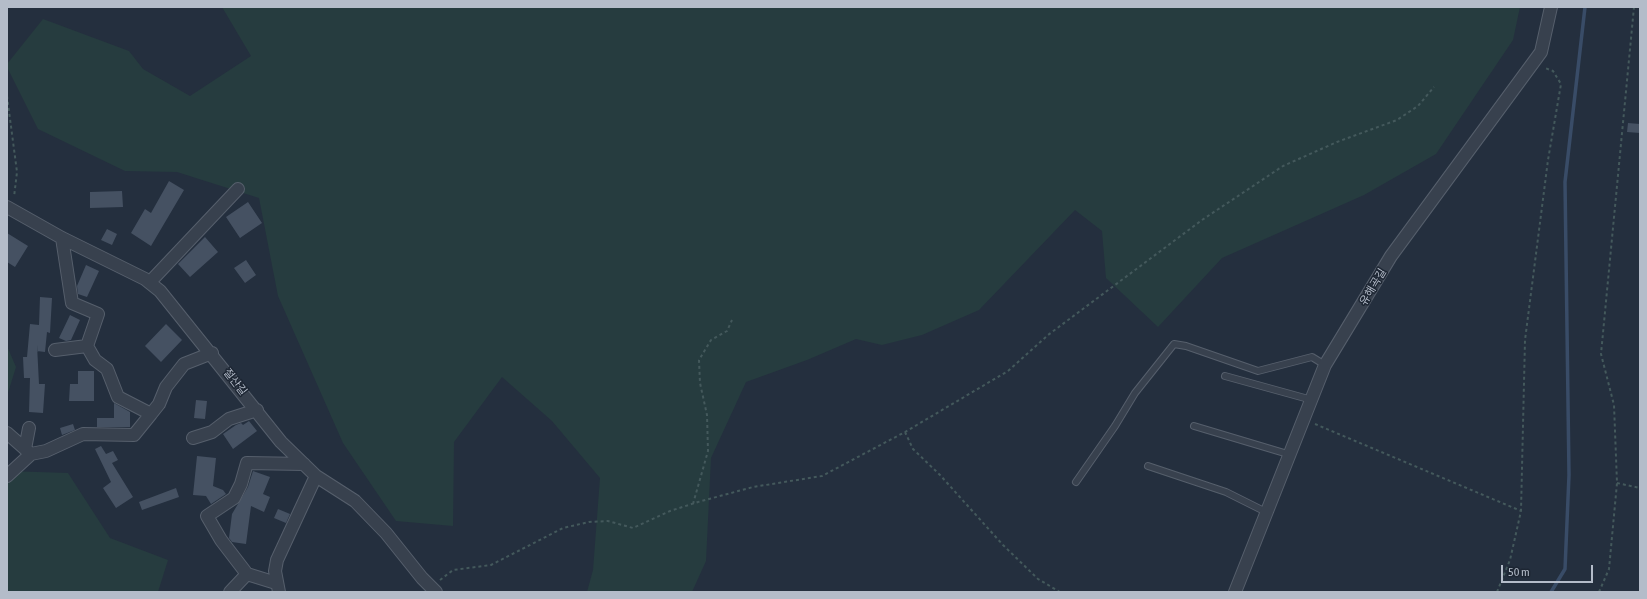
<!DOCTYPE html>
<meta charset="utf-8">
<style>
body{margin:0}
#map{position:relative;width:1647px;height:599px;overflow:hidden;background:#242f3e;font-family:"Asap Condensed",sans-serif}
canvas{display:block}
.frame{position:absolute;inset:0;border:8px solid #b4bcc9;pointer-events:none}
.scale{position:absolute;left:1501px;top:565px;width:92px;height:18px;box-sizing:border-box;border:2px solid #b4bcc9;border-top:0;padding-left:5px;font-size:12px;line-height:14px;white-space:nowrap;color:#b4bcc9;-webkit-text-stroke:3px #1d2633;paint-order:stroke}
</style>
<div id="map">
<canvas width="1647" height="599"></canvas>
<div class="frame"></div>
<div class="scale">50 m</div>
</div>
<script>
const g = document.querySelector('canvas').getContext('2d');
g.lineJoin = 'round';
function fill(path, color) {
  g.fillStyle = color;
  g.fill(path, 'evenodd');
}
function poly(rows) {
  const path = new Path2D();
  for (const r of rows) {
    path.moveTo(r[0], r[1]);
    for (let i = 2; i < r.length; i += 2) path.lineTo(r[i], r[i + 1]);
  }
  return path;
}
function strokePath(path, color, width, dash) {
  g.strokeStyle = color;
  g.lineWidth = width;
  g.lineCap = dash ? 'butt' : 'round';
  g.setLineDash(dash || []);
  g.stroke(path);
}
function drawText(font, color, halo, rows, align = 'center') {
  g.font = font + ' "Asap Condensed","Noto Sans KR",sans-serif';
  g.lineWidth = 3;
  g.setLineDash([]);
  g.textBaseline = 'middle';
  g.strokeStyle = halo;
  g.fillStyle = color;
  for (const [text, x, y, turn = 0] of rows) {
    g.save();
    g.translate(x, y);
    g.rotate((+turn || 0) * Math.PI / 180);
    g.textAlign = isNaN(turn) ? turn : align;
    if (halo) g.strokeText(text, 0, 0);
    g.fillText(text, 0, 0);
    g.restore();
  }
}
const green = poly([
 [222,7,1520,7,1513,40,1436,154,1364,195,1222,258,1158,327,1106,278,1102,231,1075,210,979,310,922,335,882,345,856,339,807,360,746,382,711,458,706,561,692,592,587,592,593,570,600,478,552,421,502,377,454,442,453,526,396,521,343,443,278,296,259,198,177,172,125,171,38,129,7,67,7,64,43,19,129,51,143,69,190,96,251,56],
 [7,346,16,367,7,396],
 [7,471,68,473,110,538,168,560,158,592,7,592]
]);
const stream = poly([
 [1551,592,1565,569,1569,475,1565,182,1585,7]
]);
const building = poly([
 [1628,123,1640,124,1640,133,1627,132],
 [169,181,184,190,151,246,131,233,145,209,151,213],
 [122,191,123,207,90,208,90,192],
 [248,202,262,223,240,238,226,217],
 [107,229,117,234,112,245,101,240],
 [7,233,28,246,15,267,7,262],
 [205,237,218,252,190,277,178,264],
 [246,260,256,275,245,283,234,268],
 [86,265,99,271,87,297,78,294,77,286],
 [40,297,52,298,50,333,47,332,45,352,37,351,37,345,39,384,45,384,43,413,29,412,30,378,24,378,23,357,27,357,30,324,39,325],
 [70,315,80,320,71,340,66,341,59,338],
 [166,324,182,340,161,362,145,346],
 [78,371,94,371,94,401,69,401,70,384,78,384],
 [196,400,207,401,205,419,194,418],
 [114,403,130,412,130,427,97,427,97,418,114,418],
 [249,421,257,431,233,449,223,434,236,425,241,423,243,425],
 [73,424,75,430,62,435,60,428],
 [101,446,106,454,113,451,118,460,112,463,133,497,116,508,103,488,111,482,95,449],
 [197,456,216,458,213,486,223,490,226,494,211,504,206,496,193,495],
 [253,471,270,477,263,494,270,497,264,512,251,506,246,544,232,542,229,538,232,514,248,487],
 [176,488,179,497,142,510,139,502],
 [278,509,290,514,286,523,274,518]
]);
const path = poly([
 [7,96,17,172,14,197],
 [1315,424,1521,511],
 [905,432,913,449,940,475,1003,545,1038,579,1060,592],
 [1617,483,1640,488],
 [693,504,708,451,707,415,700,383,699,360,711,340,727,331,732,320],
 [440,580,453,570,491,565,563,528,589,522,608,521,633,528,670,511,698,502,753,487,822,476,905,432,1008,371,1048,335,1202,220,1283,166,1337,142,1397,120,1418,106,1434,87],
 [1497,592,1510,560,1521,511,1525,340,1548,160,1561,84,1553,71,1545,68],
 [1599,592,1609,569,1617,483,1614,405,1601,354,1634,7]
]);
const lane = poly([
 [1225,376,1312,400],
 [1194,426,1291,455],
 [1148,466,1226,492,1268,513],
 [1076,482,1115,426,1135,393,1174,344,1186,346,1258,371,1312,357,1325,365]
]);
const street = poly([
 [7,207,62,238,145,279,160,291,281,442,316,476,355,501,386,533,422,578,436,592],
 [62,238,72,303,98,314,87,346,95,360,107,369,118,397,151,414,159,404,166,387,184,364,212,353],
 [150,282,238,189],
 [55,350,87,346],
 [7,433,31,454,46,451,83,434,134,435,151,414],
 [193,438,212,432,229,419,257,410],
 [25,449,29,428],
 [7,476,31,454],
 [247,574,221,540,207,516,234,498,241,484,247,463,304,464],
 [230,592,247,574,276,583],
 [279,592,275,571,277,560,316,476],
 [1235,592,1325,365,1391,256,1541,52,1551,7]
]);
const streetNames = [
 ["유해곡길",1373,287,-59],
 ["절산길",235,382,52]
];
fill(green, '#263c3f');
strokePath(stream, '#394c67', 3.5);
fill(building, '#455162');
strokePath(lane, '#565f6c', 8);
strokePath(street, '#565f6c', 14);
strokePath(path, '#44595c', 2, [3, 3]);
strokePath(lane, '#38414e', 6);
strokePath(street, '#38414e', 12);
drawText('11px', '#b4bcc9', '#1d2633', streetNames);
</script>
